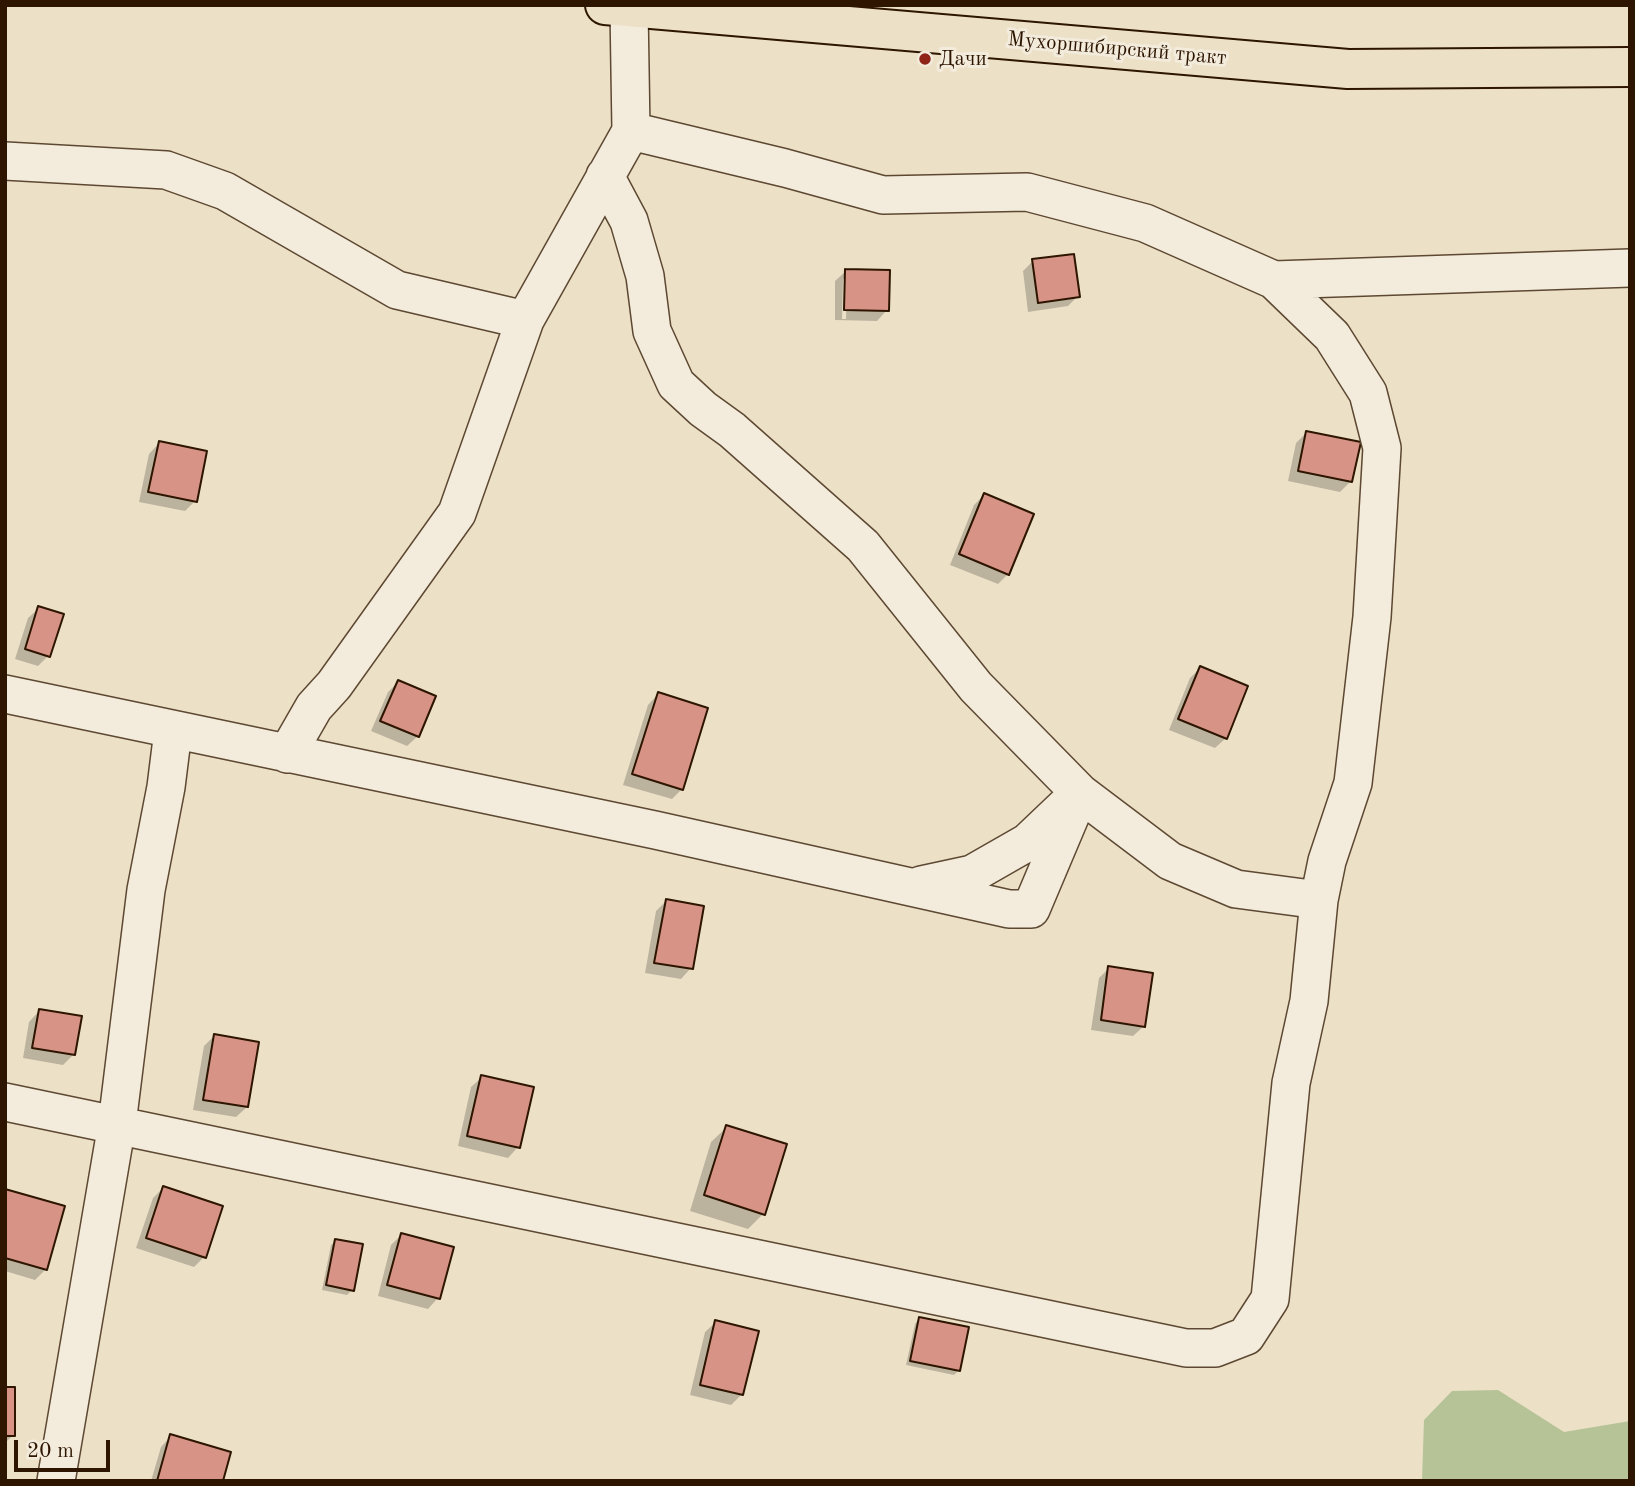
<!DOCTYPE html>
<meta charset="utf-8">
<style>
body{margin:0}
#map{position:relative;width:1635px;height:1486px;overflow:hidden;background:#ece0c7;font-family:"Old Standard TT",serif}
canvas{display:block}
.frame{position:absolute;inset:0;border:7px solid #2d1500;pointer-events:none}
.scale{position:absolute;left:14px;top:1440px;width:96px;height:32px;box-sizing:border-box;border:4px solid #2d1500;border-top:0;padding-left:9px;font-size:21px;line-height:24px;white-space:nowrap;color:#2d1500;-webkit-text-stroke:5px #f3ebdb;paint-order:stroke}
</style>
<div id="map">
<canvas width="1635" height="1486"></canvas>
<div class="frame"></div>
<div class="scale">20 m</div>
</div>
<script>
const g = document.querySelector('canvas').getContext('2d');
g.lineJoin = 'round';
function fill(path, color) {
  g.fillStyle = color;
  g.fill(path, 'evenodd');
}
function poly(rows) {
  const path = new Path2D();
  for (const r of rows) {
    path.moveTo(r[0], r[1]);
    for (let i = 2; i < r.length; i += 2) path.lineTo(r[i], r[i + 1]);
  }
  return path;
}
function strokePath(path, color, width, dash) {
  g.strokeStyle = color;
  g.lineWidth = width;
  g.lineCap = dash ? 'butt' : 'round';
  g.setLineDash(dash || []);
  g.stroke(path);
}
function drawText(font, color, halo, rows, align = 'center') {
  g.font = font + ' "Old Standard TT",serif';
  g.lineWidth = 6;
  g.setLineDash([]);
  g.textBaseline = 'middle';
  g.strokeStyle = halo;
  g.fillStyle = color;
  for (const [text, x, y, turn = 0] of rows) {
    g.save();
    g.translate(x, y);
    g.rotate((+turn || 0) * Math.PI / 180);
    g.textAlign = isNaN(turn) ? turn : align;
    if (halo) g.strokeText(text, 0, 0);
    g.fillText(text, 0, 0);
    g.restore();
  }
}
const green = poly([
 [1498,1390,1564,1432,1630,1421,1630,1481,1422,1481,1424,1420,1452,1391]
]);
const shadow = poly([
 [1033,261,1078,296,1068,306,1028,312,1023,271],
 [846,271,887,310,877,321,835,320,835,281],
 [843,279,847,279,846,319,842,319],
 [1306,433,1351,481,1340,492,1288,481,1296,443],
 [159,443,195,501,185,511,139,502,149,454],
 [984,495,1008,574,998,584,950,565,974,505],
 [39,608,48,656,38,666,15,659,28,618],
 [1200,668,1226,738,1215,748,1169,730,1190,678],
 [398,682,418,736,407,746,371,731,388,692],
 [658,694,682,789,672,799,623,785,648,705],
 [666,901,691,968,681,979,645,973,656,911],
 [1109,968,1144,1026,1133,1036,1091,1030,1099,978],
 [39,1011,74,1054,63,1065,23,1058,29,1022],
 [214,1036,247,1107,236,1117,193,1110,204,1046],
 [482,1077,518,1147,508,1158,458,1146,471,1087],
 [727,1127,763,1214,748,1229,690,1211,711,1142],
 [163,1188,204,1257,194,1267,136,1248,153,1198],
 [5,1191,46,1269,35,1280,5,1271],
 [401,1235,438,1298,428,1309,378,1296,391,1245],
 [336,1241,352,1290,347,1295,322,1290,331,1245],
 [919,1319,959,1370,954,1375,906,1365,915,1324],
 [716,1322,742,1394,731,1405,690,1395,705,1332],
 [5,1389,13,1435,5,1443],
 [171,1436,221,1481,151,1481,161,1447]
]);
const building = poly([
 [1074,254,1080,297,1038,303,1032,259,1074,254],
 [845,269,890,270,889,311,844,310,845,269],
 [1306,431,1361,442,1352,482,1298,471,1306,431],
 [159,441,207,451,197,502,148,492,159,441],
 [984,493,1034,514,1009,575,959,554,984,493],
 [38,606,64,614,50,657,25,649,38,606],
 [1200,666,1248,686,1227,739,1178,719,1200,666],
 [398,680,436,696,419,737,380,721,398,680],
 [658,692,708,708,683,790,632,774,658,692],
 [666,899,704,906,693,969,654,963,666,899],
 [1108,966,1153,973,1145,1027,1101,1020,1108,966],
 [39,1009,82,1016,75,1055,32,1048,39,1009],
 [214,1034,259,1042,248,1107,203,1100,214,1034],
 [481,1075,534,1087,520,1148,467,1136,481,1075],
 [726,1125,787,1144,765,1215,704,1195,726,1125],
 [163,1186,223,1206,206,1258,146,1238,163,1186],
 [5,1189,65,1206,47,1270,5,1258,5,1189],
 [401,1233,454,1247,440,1299,387,1285,401,1233],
 [335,1239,363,1244,354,1291,326,1285,335,1239],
 [919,1317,969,1327,960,1371,910,1361,919,1317],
 [715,1320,759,1331,743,1395,700,1385,715,1320],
 [5,1387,15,1387,15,1436,5,1436,5,1387],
 [170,1434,231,1452,223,1481,157,1481,170,1434]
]);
const minor = poly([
 [5,161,166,170,225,191,397,290,525,320],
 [605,176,629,221,645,276,652,331,676,384,703,409,732,430,863,546,976,687,1080,793,1170,861,1236,889,1319,900],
 [1274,280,1630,268],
 [5,694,655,830,1009,909,1031,909,1080,793],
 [287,754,314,707,334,685,457,513,525,320,631,131,629,8],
 [921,885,972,874,1028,842,1069,803],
 [5,1102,1186,1348,1215,1348,1246,1336,1270,1299,1291,1083,1309,1001,1319,900,1327,861,1353,783,1372,617,1382,448,1368,393,1332,336,1274,280,1145,223,1027,192,883,195,785,168,631,131],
 [56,1481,117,1124,146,890,166,787,173,731]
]);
const major = poly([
 [605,5,1348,69,1630,67]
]);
const markers = [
 [925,59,7,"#8f2418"]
];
const streetNames = [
 ["Мухоршибирский тракт",1117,49,5]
];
const poiNames = [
 ["Дачи",939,59]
];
fill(green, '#b6c397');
fill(shadow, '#0003');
fill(building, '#d69386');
strokePath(building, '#2d1500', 2);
strokePath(minor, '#5d4832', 40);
strokePath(major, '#2d1500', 42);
strokePath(minor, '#f3ebdb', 37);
strokePath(major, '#ece0c7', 38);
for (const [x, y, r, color] of markers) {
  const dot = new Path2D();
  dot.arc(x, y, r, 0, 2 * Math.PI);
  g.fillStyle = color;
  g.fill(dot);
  strokePath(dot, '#f3ebdb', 2.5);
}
drawText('21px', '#2d1500', '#f3ebdb', streetNames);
drawText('21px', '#2d1500', '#f3ebdb', poiNames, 'left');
</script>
